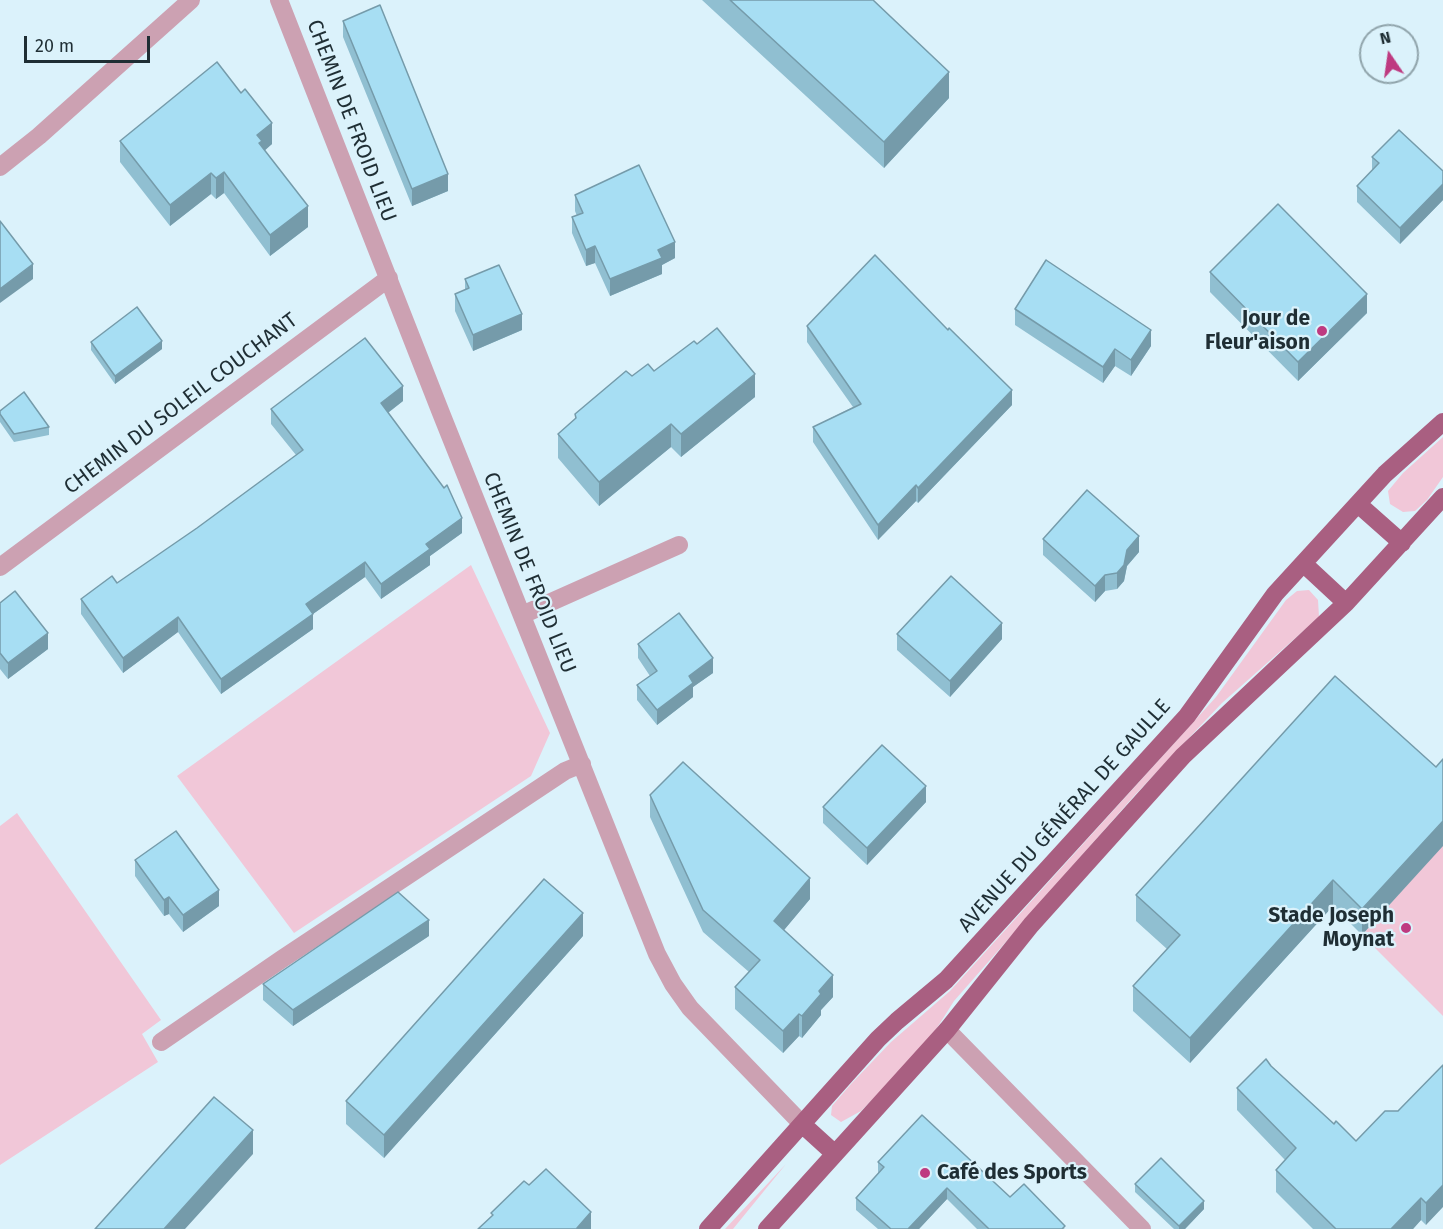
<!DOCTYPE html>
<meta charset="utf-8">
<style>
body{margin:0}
#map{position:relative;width:1443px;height:1229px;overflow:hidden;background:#dbf2fb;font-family:"Fira Sans",sans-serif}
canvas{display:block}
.north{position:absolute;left:1359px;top:24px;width:60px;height:60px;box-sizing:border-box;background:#dbf2fb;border:2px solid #90a4ab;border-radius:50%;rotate:347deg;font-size:16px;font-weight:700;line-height:24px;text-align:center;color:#1f2e34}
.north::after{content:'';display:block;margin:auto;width:21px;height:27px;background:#be3a80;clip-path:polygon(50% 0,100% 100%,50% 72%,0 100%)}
.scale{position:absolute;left:24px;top:36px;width:126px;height:27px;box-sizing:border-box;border:3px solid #1f2e34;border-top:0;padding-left:8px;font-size:18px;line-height:21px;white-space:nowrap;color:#1f2e34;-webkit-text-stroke:4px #dbf2fb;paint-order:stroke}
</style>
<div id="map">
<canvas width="1443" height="1229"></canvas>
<div class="north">N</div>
<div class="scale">20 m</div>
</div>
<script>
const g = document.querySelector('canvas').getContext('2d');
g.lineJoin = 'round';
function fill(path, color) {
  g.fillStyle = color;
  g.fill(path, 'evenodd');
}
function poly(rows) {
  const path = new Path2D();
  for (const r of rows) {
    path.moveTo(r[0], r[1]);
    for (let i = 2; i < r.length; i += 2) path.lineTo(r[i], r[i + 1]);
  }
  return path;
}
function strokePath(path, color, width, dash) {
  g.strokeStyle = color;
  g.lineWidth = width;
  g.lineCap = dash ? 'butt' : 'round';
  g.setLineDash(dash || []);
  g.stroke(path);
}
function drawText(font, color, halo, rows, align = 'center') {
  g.font = font + ' "Fira Sans",sans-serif';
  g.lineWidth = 4.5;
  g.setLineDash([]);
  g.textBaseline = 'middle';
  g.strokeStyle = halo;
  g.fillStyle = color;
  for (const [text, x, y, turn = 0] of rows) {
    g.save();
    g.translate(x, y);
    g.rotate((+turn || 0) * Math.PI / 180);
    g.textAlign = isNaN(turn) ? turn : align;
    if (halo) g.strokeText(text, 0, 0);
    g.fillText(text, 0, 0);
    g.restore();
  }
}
const green = poly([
 [1443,437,1443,477,1427,500,1415,511,1403,512,1390,504,1388,491,1403,473],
 [471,565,550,733,531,776,294,933,177,776],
 [1309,590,1318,600,1319,617,1222,703,1134,796,954,1001,935,1031,891,1081,861,1111,841,1122,831,1115,832,1106,851,1084,891,1042,950,991,1216,697,1286,600,1297,591],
 [17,813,161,1020,142,1034,158,1062,0,1165,0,826],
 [1443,845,1443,1016,1362,935],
 [786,1164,733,1229,725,1229]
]);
const minor = poly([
 [279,0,441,413,657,954,673,984,690,1008,802,1124],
 [0,167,39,136,191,0],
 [0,567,389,278],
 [522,615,679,545],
 [947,1030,1142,1229],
 [161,1042,282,959,565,771,582,764]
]);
const major = poly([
 [1358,504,1402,543],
 [1304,564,1346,603],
 [802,1124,835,1154],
 [708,1229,878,1039,897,1021,946,980,1187,716,1275,594,1385,474,1443,422],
 [767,1229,947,1030,1031,925,1183,756,1346,603,1443,497]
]);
const wall = poly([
 [702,0,873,0,949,98,884,168],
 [343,21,448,191,412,206,343,37],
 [241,93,272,144,264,150,308,227,270,256,224,193,216,199,211,194,170,226,120,162,120,141],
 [1372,157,1443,171,1443,200,1400,244,1357,202,1357,186,1372,171],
 [575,195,675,258,662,265,662,274,610,296,595,263,586,266,572,233,572,217,577,216,575,211],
 [1210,272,1367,313,1298,381,1210,292],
 [465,279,522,330,473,351,455,311,455,294,465,290],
 [1015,309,1151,346,1131,376,1115,366,1103,383,1015,325],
 [807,326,1012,405,918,503,916,501,878,540,813,442,813,427,853,407,807,342],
 [91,342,162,349,115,384,91,350],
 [654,371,755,397,681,457,671,447,599,506,558,458,558,434,575,419,575,414,632,376],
 [403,401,388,413,462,533,430,556,430,565,381,599,365,577,313,614,313,629,221,694,178,632,123,673,81,614,81,599,117,583,197,528,296,455,271,424,271,409],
 [0,411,49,427,49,435,14,442,0,422],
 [1043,539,1139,552,1127,566,1124,581,1117,589,1105,591,1095,602,1043,555],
 [0,603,48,649,8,679,0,669],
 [897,634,1002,639,950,697,897,650],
 [638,644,713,673,693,687,693,697,657,725,637,700,637,685,650,676,638,658],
 [1436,767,1362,935,1333,906,1190,1063,1133,1011,1133,986,1167,949,1136,921,1136,895],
 [650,795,810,899,784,930,833,997,821,1010,821,1015,802,1038,799,1036,783,1053,735,1009,735,987,749,972,703,932,650,817],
 [926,802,867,865,823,823,823,807],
 [135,860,219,906,183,932,169,914,164,916,135,876],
 [429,936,293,1026,263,1000,263,984],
 [583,936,384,1158,346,1124,346,1101],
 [1443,1065,1426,1225,1421,1220,1413,1229,1313,1229,1276,1192,1276,1170,1285,1160,1237,1110,1237,1088,1271,1066,1334,1124,1356,1141,1398,1111],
 [878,1162,1010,1197,1065,1229,977,1229,947,1199,919,1229,878,1229,856,1210,856,1198,878,1174],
 [1135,1184,1204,1209,1185,1229,1174,1229,1135,1192]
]);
const shadedWall = poly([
 [949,72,949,98,884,168,884,142],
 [272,123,272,144,262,153,257,135],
 [224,172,224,193,216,199,216,178],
 [211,173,211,194,170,226,170,205],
 [448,174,448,191,412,206,412,189],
 [1443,184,1443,200,1400,244,1400,228],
 [308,206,308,227,270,256,270,235],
 [675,242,675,258,662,265,662,274,610,296,610,279,658,250],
 [595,246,595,263,586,266,586,250],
 [33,264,33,279,0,303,0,289],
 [1367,294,1367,313,1298,381,1298,362],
 [522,314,522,330,473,351,473,335],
 [1151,330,1151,346,1131,376,1131,360],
 [162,341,162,349,115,384,115,376],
 [1115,349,1115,366,1103,383,1103,367],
 [755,374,755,397,681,457,681,434],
 [403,386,403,401,381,418,381,403],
 [1012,390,1012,405,918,503,918,488],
 [671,424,671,447,599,506,599,482],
 [916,485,916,501,878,540,878,525],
 [462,518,462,533,430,556,430,565,381,599,381,584,426,544],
 [1139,536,1139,552,1127,566,1124,581,1117,589,1117,573,1127,550],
 [365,562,365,577,306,619,306,604],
 [1105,575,1105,591,1095,602,1095,586],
 [313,614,313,629,221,694,221,679],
 [178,617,178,632,123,673,123,658],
 [1002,623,1002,639,950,697,950,681],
 [48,633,48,649,8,679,8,663],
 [713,658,713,673,693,687,693,697,657,725,657,710,689,676],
 [926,786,926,802,867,865,867,848],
 [1443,821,1443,846,1362,935,1362,909],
 [810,878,810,899,774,942,774,921],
 [1333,880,1333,906,1190,1063,1190,1038],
 [219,890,219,906,183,932,183,915],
 [169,897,169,914,164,916,164,900],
 [583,913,583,936,384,1158,384,1135],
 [429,920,429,936,293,1026,293,1010],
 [833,975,833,997,821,1010,821,1015,802,1038,802,1016,819,991],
 [799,1014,799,1036,783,1053,783,1031],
 [253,1130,253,1154,185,1229,164,1229],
 [1443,1185,1443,1207,1426,1225,1426,1203],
 [947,1188,947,1199,919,1229,908,1229],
 [1421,1198,1421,1220,1413,1229,1391,1229],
 [1204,1201,1204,1209,1185,1229,1179,1229,1179,1226],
 [591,1212,591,1229,577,1229,577,1228]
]);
const building = poly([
 [730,0,873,0,949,72,884,142,730,0],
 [380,5,448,174,412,189,343,21,380,5],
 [217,62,241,93,245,89,272,123,257,135,262,141,259,143,308,206,270,235,224,172,216,178,211,173,170,205,120,141,217,62],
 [1399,130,1443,171,1443,184,1400,228,1357,186,1379,163,1372,157,1399,130],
 [639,165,675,242,658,250,662,258,610,279,595,246,586,250,572,217,583,213,575,195,639,165],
 [1278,204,1367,294,1298,362,1210,272,1278,204],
 [0,221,33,264,0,289,0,221],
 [875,255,948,330,949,328,1012,390,918,488,916,485,878,525,813,427,861,404,807,326,875,255],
 [1046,260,1151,330,1131,360,1115,349,1103,367,1015,309,1046,260],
 [499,265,522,314,473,335,455,294,469,288,465,279,499,265],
 [137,307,162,341,115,376,91,342,137,307],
 [717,328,755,374,681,434,671,424,599,482,558,434,576,418,575,414,626,371,632,376,648,364,654,371,694,341,697,344,717,328],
 [365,338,403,386,381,403,444,488,447,485,462,518,426,544,430,549,381,584,365,562,306,604,313,614,221,679,178,617,123,658,81,599,112,576,117,583,197,528,303,450,271,409,365,338],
 [24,392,49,427,14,434,0,414,0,411,24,392],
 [1087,490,1139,536,1127,550,1124,565,1117,573,1105,575,1095,586,1043,539,1087,490],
 [951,576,1002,623,950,681,897,634,951,576],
 [15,591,48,633,8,663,0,653,0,603,15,591],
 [679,613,713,658,689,676,693,683,657,710,637,685,657,671,638,644,679,613],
 [1335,676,1436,767,1443,759,1443,821,1362,909,1333,880,1190,1038,1133,986,1180,935,1136,895,1335,676],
 [882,745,926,786,867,848,823,807,882,745],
 [683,762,810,878,774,921,833,975,819,991,821,994,802,1016,799,1014,783,1031,735,987,760,960,703,910,650,795,683,762],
 [176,831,219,890,183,915,169,897,164,900,135,860,176,831],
 [544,879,583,913,384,1135,346,1101,544,879],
 [398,892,429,920,293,1010,263,984,398,892],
 [1266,1059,1271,1066,1334,1124,1336,1121,1356,1141,1385,1111,1398,1111,1443,1065,1443,1185,1426,1203,1421,1198,1391,1229,1336,1229,1276,1170,1296,1148,1237,1088,1266,1059],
 [214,1097,253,1130,164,1229,95,1229,214,1097],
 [922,1115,1010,1197,1024,1184,1065,1226,1062,1229,989,1229,947,1188,908,1229,891,1229,856,1198,884,1167,878,1162,922,1115],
 [1161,1158,1204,1201,1179,1226,1135,1184,1161,1158],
 [546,1169,591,1212,577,1228,578,1229,478,1229,493,1215,491,1213,524,1181,529,1185,546,1169]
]);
const markers = [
 [1322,331,6,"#be3a80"],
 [1406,928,6,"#be3a80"],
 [925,1173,6,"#be3a80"]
];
const streetNames = [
 ["CHEMIN DE FROID LIEU",351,121,69],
 ["CHEMIN DU SOLEIL COUCHANT",181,404,-37],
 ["CHEMIN DE FROID LIEU",529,573,68],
 ["AVENUE DU GÉNÉRAL DE GAULLE",1065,816,-48]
];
const poiNames = [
 ["Jour de",1310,319],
 ["Fleur'aison",1310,343],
 ["Stade Joseph",1394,916],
 ["Moynat",1394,940],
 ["Café des Sports",937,1173,"left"]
];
fill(green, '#f1c7d8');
strokePath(minor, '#cca1b2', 18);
strokePath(major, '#a95f81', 18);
fill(wall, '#90bfd1');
fill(shadedWall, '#759baa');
fill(building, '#a7def3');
strokePath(building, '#759baa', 1.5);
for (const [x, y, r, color] of markers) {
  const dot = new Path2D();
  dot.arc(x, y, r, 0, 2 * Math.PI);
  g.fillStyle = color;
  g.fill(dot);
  strokePath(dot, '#dbf2fb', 2);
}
drawText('21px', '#1f2e34', '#dbf2fb', streetNames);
drawText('bold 21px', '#1f2e34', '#dbf2fb', poiNames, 'right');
</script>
